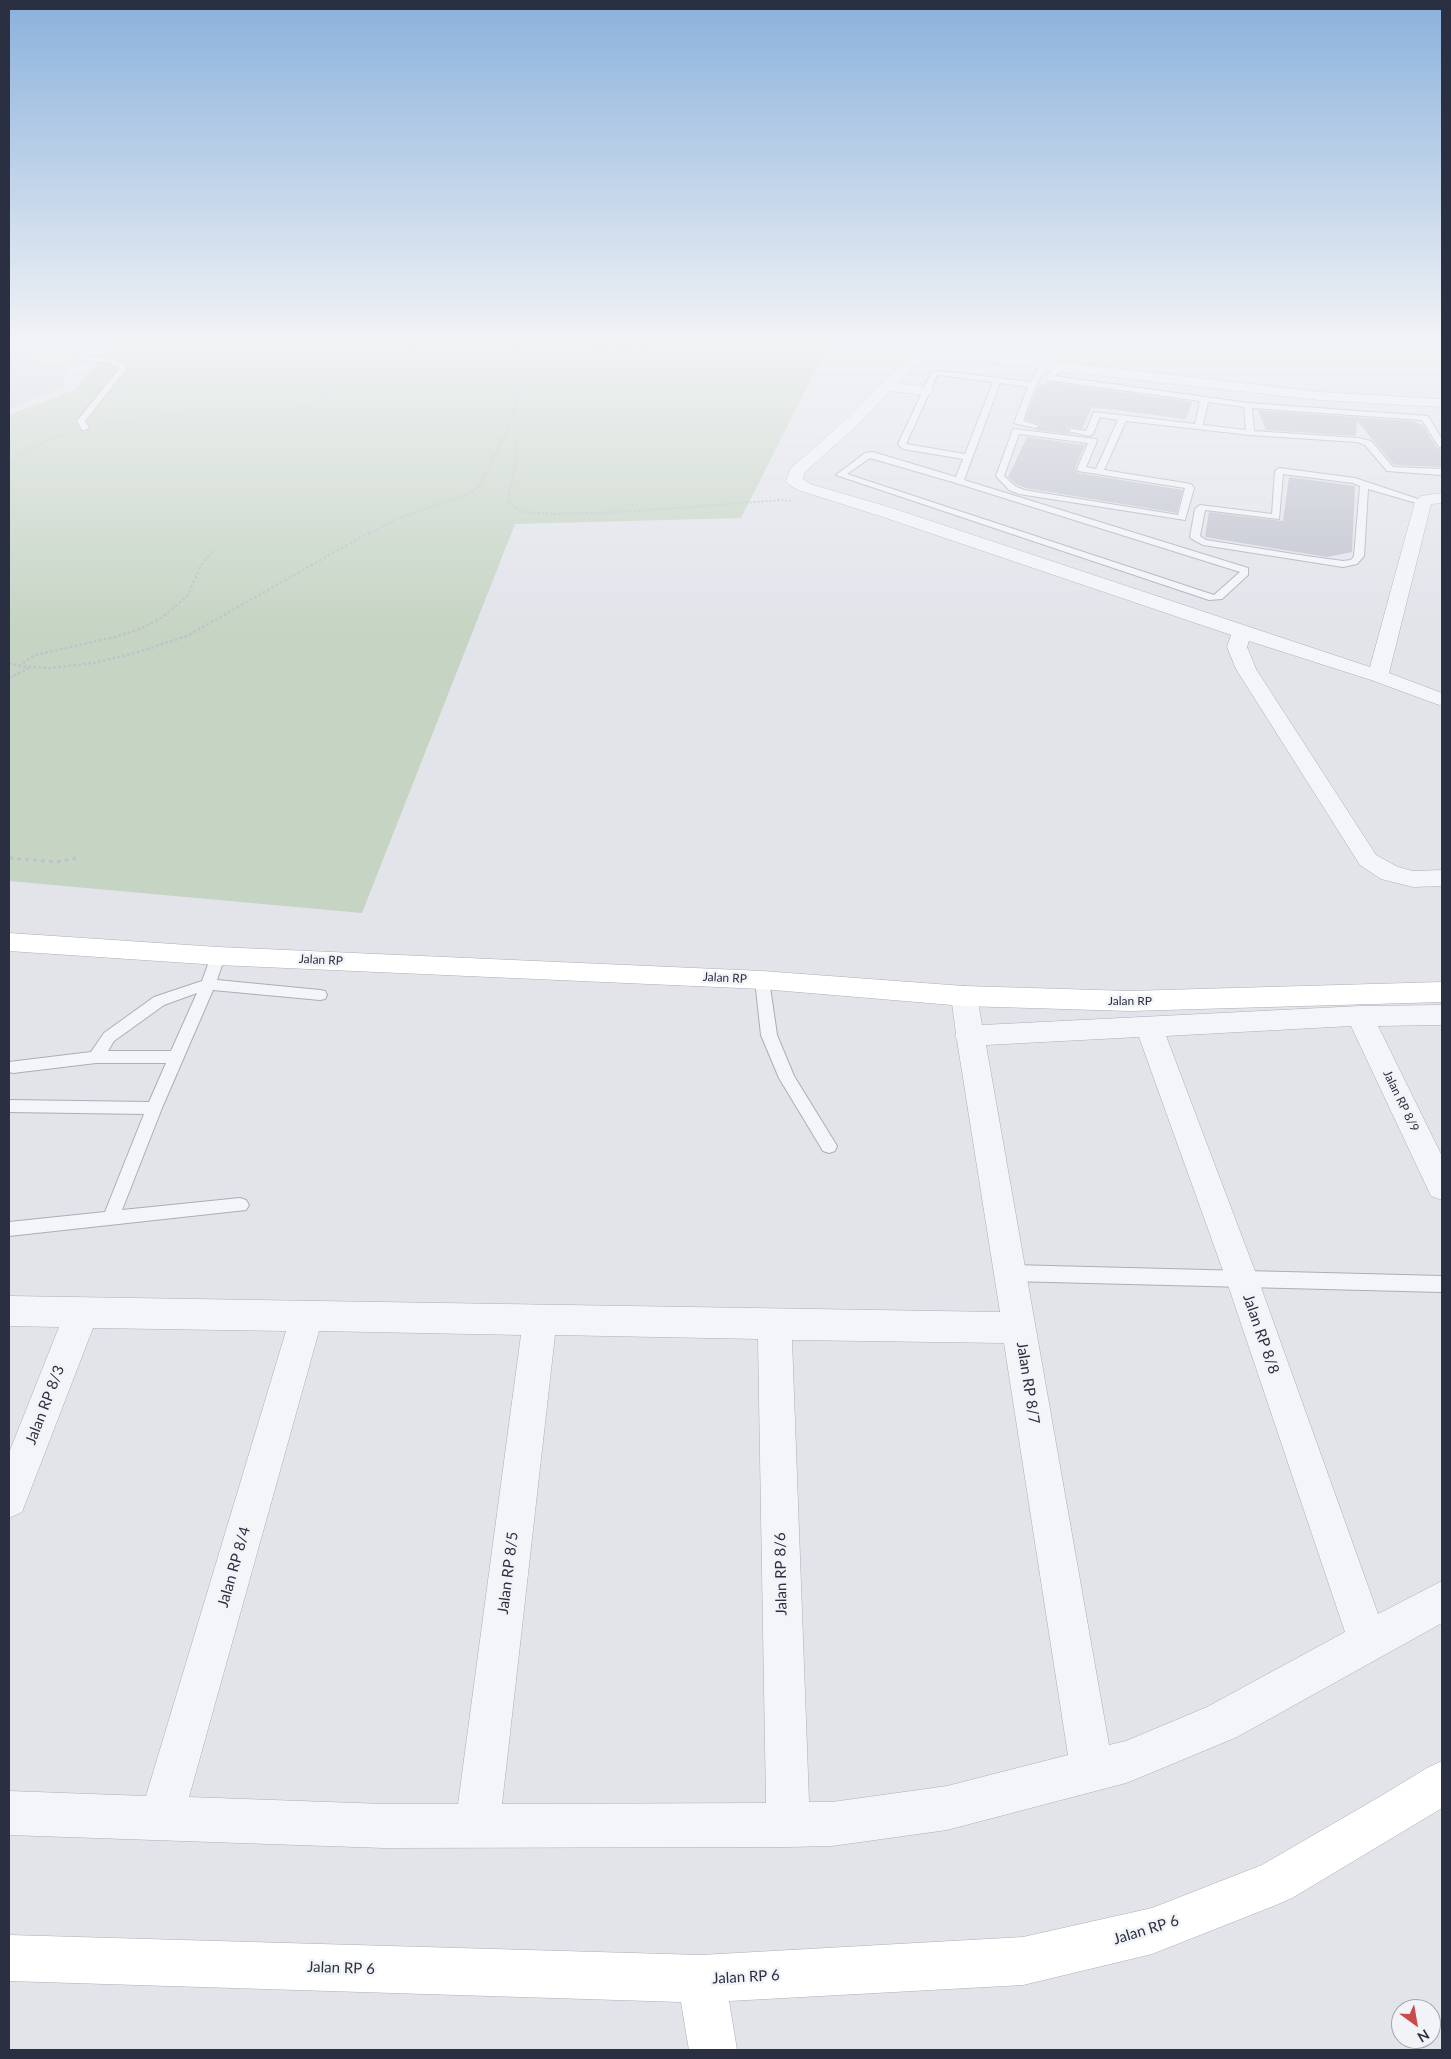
<!DOCTYPE html>
<style>
body{margin:0}
#map{position:relative;width:1451px;height:2059px;overflow:hidden;background:#e2e4ea;font-family:Lato,sans-serif}
canvas{display:block}
.frame{position:absolute;inset:0;border:10px solid #2a2f41;pointer-events:none}
.north{position:absolute;left:1391px;top:1999px;width:50px;height:50px;box-sizing:border-box;background:#f1f3f7;border:1px solid #a1a5ae;border-radius:50%;rotate:148deg;font-size:14px;font-weight:700;line-height:20px;text-align:center;color:#2a2f41}
.north::after{content:'';display:block;margin:auto;width:18px;height:22px;background:#cb4a4b;clip-path:polygon(50% 0,100% 100%,50% 72%,0 100%)}
</style>
<div id="map">
<canvas width="1451" height="2059"></canvas>
<div class="frame"></div>
<div class="north">N</div>
</div>
<script>
const g = document.querySelector('canvas').getContext('2d');
g.lineJoin = 'round';
function fill(path, color) {
  g.fillStyle = color;
  g.fill(path, 'evenodd');
}
function poly(rows) {
  const path = new Path2D();
  for (const r of rows) {
    path.moveTo(r[0], r[1]);
    for (let i = 2; i < r.length; i += 2) path.lineTo(r[i], r[i + 1]);
  }
  return path;
}
function strokePath(path, color, width, dash) {
  g.strokeStyle = color;
  g.lineWidth = width;
  g.lineCap = dash ? 'butt' : 'round';
  g.setLineDash(dash || []);
  g.stroke(path);
}
function drawText(font, color, halo, rows, align = 'center') {
  g.font = font + ' Lato,sans-serif';
  g.lineWidth = 5;
  g.setLineDash([]);
  g.textBaseline = 'middle';
  g.strokeStyle = halo;
  g.fillStyle = color;
  for (const [text, x, y, turn = 0] of rows) {
    g.save();
    g.translate(x, y);
    g.rotate((+turn || 0) * Math.PI / 180);
    g.textAlign = isNaN(turn) ? turn : align;
    if (halo) g.strokeText(text, 0, 0);
    g.fillText(text, 0, 0);
    g.restore();
  }
}
const built = poly([
 [9,344,45,344,23,356,66,368,64,387,9,409]
]);
const green = poly([
 [112,344,829,344,741,518,515,524,362,913,9,881,9,415,74,390]
]);
const building = poly([
 [1050,382,1192,402,1186,419,1092,407,1082,429,1072,427,1066,430,1068,433,1075,435,1035,430,1041,425,1025,420,1038,386],
 [1258,410,1413,421,1423,425,1437,448,1442,449,1442,467,1394,465,1357,421,1356,436,1266,430],
 [1027,437,1085,445,1075,468,1078,473,1183,490,1177,513,1025,488,1016,484,1008,477],
 [1289,477,1355,486,1352,552,1327,557,1205,537,1209,512,1283,521]
]);
const pathFar2 = poly([
 [519,344,515,376,515,406,518,426,516,462,508,499,512,506,523,512,557,514,626,512,781,500,791,501],
 [582,344,628,348,650,344],
 [99,425,199,411,285,411,298,409,311,405,326,396,338,383,331,371,338,366,349,363,393,361,403,356,416,344],
 [9,468,26,449,69,433],
 [368,534,399,518,466,495,480,486,508,428,515,406]
]);
const pathFar1 = poly([
 [9,663,19,666,50,668,93,663,139,652,187,636,370,532],
 [19,666,35,655,115,637,140,629,163,617,188,595,201,565,212,552],
 [9,678,31,667]
]);
const path = poly([
 [9,858,57,862,76,858]
]);
const lane = poly([
 [89,344,97,344,83,354,85,356,115,359,128,367,85,421,89,428,85,430,82,430,77,421,120,368,110,363,80,360,75,354,89,344],
 [1042,363,1049,365,1036,385,1023,421,1039,426,1035,428,1014,423,1028,387,1000,383,964,480,1248,568,1248,575,1222,599,1209,600,836,475,865,453,873,452,956,477,963,459,903,449,898,444,931,373,940,371,1030,382,1042,363],
 [940,375,993,382,965,454,906,444,937,376,940,375],
 [870,458,956,483,1240,572,1214,595,847,474,870,458],
 [1056,365,1063,367,1055,376,1248,403,1428,416,1442,439,1442,447,1439,447,1422,420,1252,408,1254,431,1358,438,1371,441,1393,467,1442,469,1442,475,1387,471,1365,445,1357,442,1250,435,1126,421,1104,470,1191,484,1194,488,1185,520,1019,494,1009,490,996,476,1013,429,1096,439,1097,441,1086,467,1096,469,1118,420,1100,417,1093,434,1089,436,1068,431,1072,429,1086,431,1094,412,1195,424,1200,401,1047,380,1046,378,1056,365],
 [1208,402,1244,407,1246,430,1203,425,1208,402],
 [1019,434,1088,443,1077,469,1078,471,1185,488,1178,515,1024,490,1015,486,1004,476,1019,434],
 [1279,468,1355,478,1427,502,1423,505,1368,489,1364,556,1357,564,1343,567,1203,545,1192,539,1190,537,1195,509,1200,505,1272,514,1275,471,1279,468],
 [1283,474,1353,483,1360,486,1354,556,1351,560,1343,561,1306,556,1206,540,1200,536,1205,510,1279,519,1283,474],
 [218,951,223,952,225,956,217,980,320,990,325,991,327,995,325,999,320,1000,213,990,162,1108,122,1210,240,1198,246,1200,249,1205,246,1210,9,1236,9,1222,105,1212,144,1114,9,1112,9,1100,149,1102,166,1063,96,1063,13,1073,9,1072,9,1062,91,1052,104,1033,154,997,202,981,211,956,213,952,218,951],
 [197,993,171,1051,108,1051,114,1041,164,1005,197,993],
 [762,975,767,976,769,980,777,1035,794,1076,837,1146,835,1151,829,1153,823,1151,779,1078,761,1035,755,980,757,976,762,975],
 [1011,1265,1442,1276,1442,1292,1011,1281,1005,1279,1002,1273,1005,1267,1011,1265]
]);
const street = poly([
 [26,344,14,353,9,354,10,344,26,344],
 [961,350,1319,392,1442,399,1442,407,1319,400,1059,371,961,358,935,359,917,364,898,383,931,388,933,391,931,394,926,395,891,391,857,425,804,473,803,479,810,484,892,508,1370,667,1415,502,1421,496,1442,493,1442,503,1431,504,1389,673,1442,693,1442,706,1371,680,1249,641,1247,647,1256,669,1376,855,1398,867,1413,871,1442,870,1442,886,1413,887,1381,879,1360,865,1236,669,1227,647,1231,635,880,516,798,490,788,484,786,481,791,468,847,419,907,358,935,351,961,350],
 [964,986,973,989,977,996,982,1025,1360,1006,1442,1005,1442,1025,1378,1026,1442,1156,1442,1200,1431,1196,1351,1026,1166,1036,1258,1279,1378,1614,1442,1581,1442,1623,1237,1737,1141,1777,1126,1783,947,1830,832,1846,788,1847,384,1848,9,1835,9,1791,146,1796,286,1331,93,1328,22,1512,9,1518,9,1453,59,1327,9,1326,9,1296,1000,1312,957,1040,955,1036,956,1034,951,996,955,989,964,986],
 [1139,1037,1226,1279,1345,1632,1207,1707,1126,1741,1109,1745,986,1045,1139,1037],
 [319,1331,521,1335,458,1804,384,1804,189,1797,319,1331],
 [555,1335,758,1339,766,1803,502,1804,555,1335],
 [792,1340,1004,1343,1068,1755,947,1786,832,1802,809,1802,792,1340]
]);
const secondary = poly([
 [9,933,218,947,762,971,964,986,1130,991,1442,982,1442,1002,1130,1011,964,1006,762,989,218,965,9,951,9,933],
 [1442,1761,1442,1808,1292,1898,1276,1905,1152,1954,1023,1985,729,2001,737,2050,689,2050,681,2002,9,1981,9,1935,701,1955,1023,1937,1152,1908,1262,1865,1381,1796,1427,1768,1442,1761]
]);
const streetNames = [
 ["Jalan RP",321,960,3],
 ["Jalan RP",725,978,3],
 ["Jalan RP",1130,1001],
 ["Jalan RP 8/9",1401,1101,64]
];
const nearStreetnames = [
 ["Jalan RP 8/8",1261,1334,71],
 ["Jalan RP 8/7",1028,1383,81],
 ["Jalan RP 8/3",45,1405,-69],
 ["Jalan RP 8/4",234,1567,-74],
 ["Jalan RP 8/5",508,1573,-83],
 ["Jalan RP 8/6",781,1574,-91],
 ["Jalan RP 6",1146,1930,-17],
 ["Jalan RP 6",341,1968,2],
 ["Jalan RP 6",746,1977,-3]
];
fill(built, '#d4d6df');
fill(green, '#c5d4c3');
fill(building, '#bfc2cd');
strokePath(lane, '#abaeb7', 2);
strokePath(street, '#abaeb7', 1);
strokePath(secondary, '#abaeb7', 1);
strokePath(pathFar2, '#bfc2c8', 2, [2, 2]);
strokePath(pathFar1, '#bfc2c8', 2.5, [2.5, 2.5]);
strokePath(path, '#bfc2c8', 3, [4, 4]);
fill(lane, '#f4f5f8');
fill(street, '#f4f5f8');
fill(secondary, '#fff');
const sky = g.createLinearGradient(0, 0, 0, 632);
sky.addColorStop(0, '#8ab1dc');
sky.addColorStop(0.54, '#f2f3f6');
sky.addColorStop(1, '#f2f3f600');
g.fillStyle = sky;
g.fillRect(0, 0, 1451, 632);
drawText('12px', '#2a2f41', '#f1f3f7', streetNames);
drawText('15px', '#2a2f41', '#f1f3f7', nearStreetnames);
</script>
